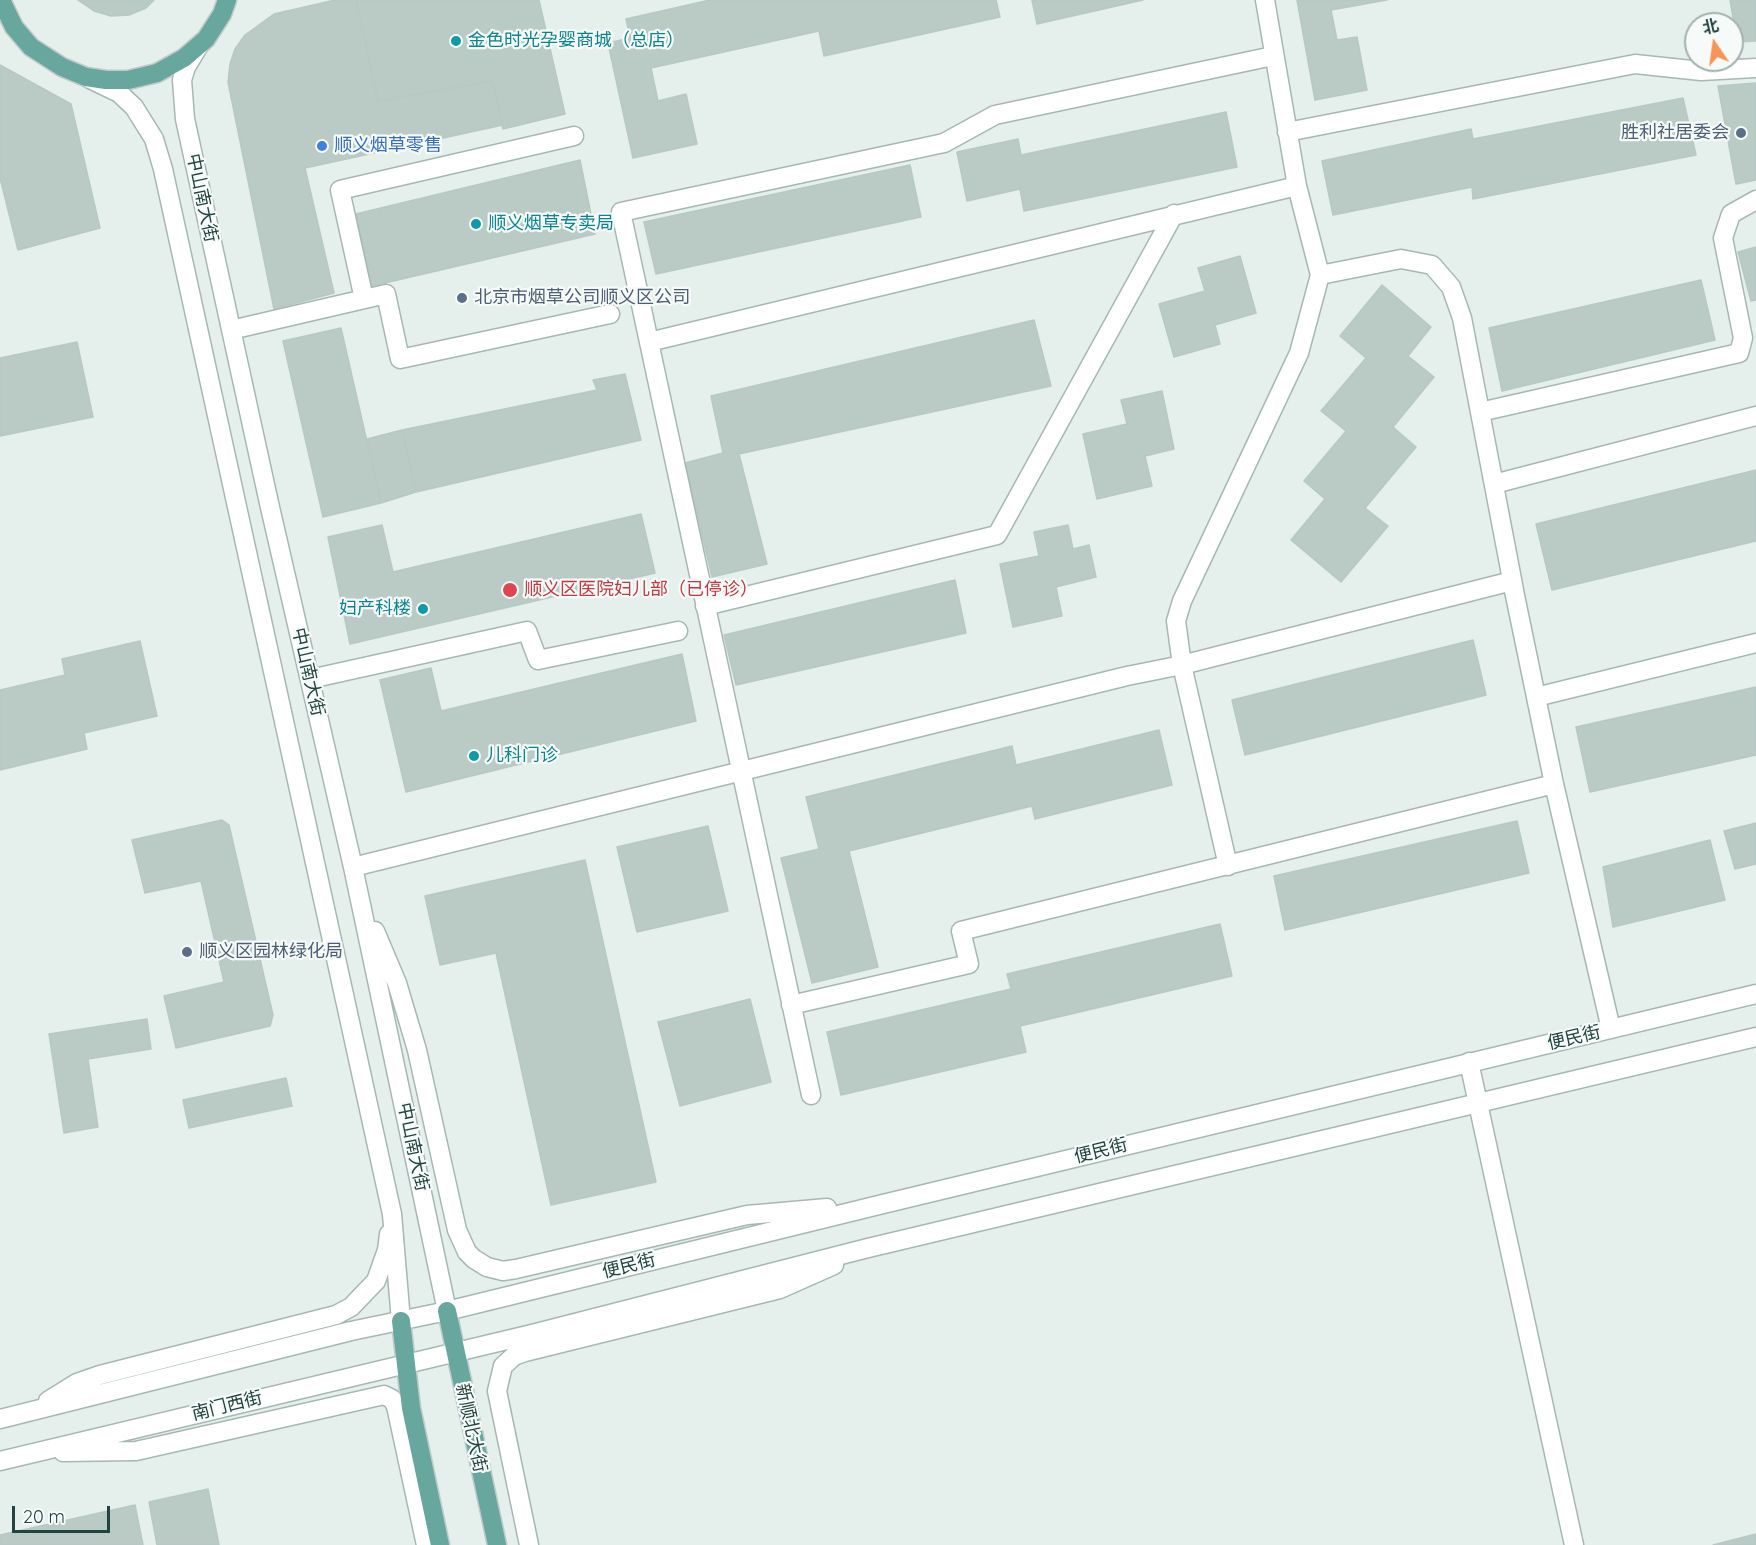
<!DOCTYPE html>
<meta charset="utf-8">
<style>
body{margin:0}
#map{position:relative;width:1756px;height:1545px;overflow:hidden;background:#e5efec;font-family:Quicksand,"Noto Sans SC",sans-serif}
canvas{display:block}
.north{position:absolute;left:1684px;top:12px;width:60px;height:60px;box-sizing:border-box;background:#f6fbf9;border:2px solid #a2b1ae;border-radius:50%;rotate:347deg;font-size:16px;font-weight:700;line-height:24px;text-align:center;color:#23433e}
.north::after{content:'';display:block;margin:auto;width:21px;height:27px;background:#f99459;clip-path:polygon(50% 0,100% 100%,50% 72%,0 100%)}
.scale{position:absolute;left:12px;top:1506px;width:98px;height:27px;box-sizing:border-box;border:3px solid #23433e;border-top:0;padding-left:8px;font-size:18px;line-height:21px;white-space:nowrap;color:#23433e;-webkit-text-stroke:4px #f6fbf9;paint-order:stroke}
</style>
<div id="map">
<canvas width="1756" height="1545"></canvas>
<div class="north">北</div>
<div class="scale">20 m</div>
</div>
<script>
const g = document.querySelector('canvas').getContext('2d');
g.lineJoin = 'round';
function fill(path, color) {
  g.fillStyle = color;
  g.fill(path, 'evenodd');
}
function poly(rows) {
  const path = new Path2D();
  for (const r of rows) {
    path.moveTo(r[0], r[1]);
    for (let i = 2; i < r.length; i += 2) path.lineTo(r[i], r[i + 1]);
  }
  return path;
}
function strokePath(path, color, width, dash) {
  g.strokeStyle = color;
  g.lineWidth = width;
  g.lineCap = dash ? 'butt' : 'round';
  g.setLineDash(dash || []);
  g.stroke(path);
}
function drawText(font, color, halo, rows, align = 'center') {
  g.font = font + ' Quicksand,"Noto Sans SC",sans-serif';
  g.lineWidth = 4.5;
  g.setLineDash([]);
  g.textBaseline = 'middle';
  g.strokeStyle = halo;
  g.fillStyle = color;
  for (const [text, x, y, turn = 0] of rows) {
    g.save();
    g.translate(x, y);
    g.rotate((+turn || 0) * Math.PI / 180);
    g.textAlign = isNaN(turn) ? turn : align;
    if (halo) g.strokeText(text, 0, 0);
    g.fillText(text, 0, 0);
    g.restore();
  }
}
const building = poly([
 [78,0,154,0,146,8,129,15,111,16,94,11,78,0],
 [335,0,356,0,378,101,492,81,503,125,305,168,334,293,274,309,228,82,230,64,235,49,245,35,274,14,335,0],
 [356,0,539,0,565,114,503,129,492,81,378,101,356,0],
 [710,0,996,0,1000,17,824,56,819,31,651,68,658,101,686,94,697,144,633,158,608,43,630,38,626,19,710,0],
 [1032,0,1143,0,1037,24,1032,0],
 [1297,0,1387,0,1331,10,1337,40,1357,37,1367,90,1315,100,1297,0],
 [1730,0,1756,0,1756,41,1737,42,1730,0],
 [0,65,71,104,100,228,18,250,0,178,0,65],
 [1756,83,1756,180,1736,184,1718,86,1756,83],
 [1683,98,1696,155,1473,199,1472,187,1333,215,1322,161,1471,129,1473,139,1683,98],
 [1226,112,1237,167,1024,211,1020,189,967,201,957,152,1018,139,1021,155,1226,112],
 [580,160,595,234,372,286,356,214,580,160],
 [910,165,921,217,656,274,644,222,910,165],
 [1756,247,1756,300,1751,301,1738,252,1756,247],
 [1240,256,1256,313,1215,325,1220,344,1174,357,1159,304,1205,291,1198,268,1240,256],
 [1701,280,1715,340,1502,391,1489,328,1701,280],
 [1382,285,1431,327,1408,356,1434,377,1393,427,1416,447,1365,508,1388,526,1341,582,1291,540,1325,499,1304,481,1346,431,1321,411,1366,358,1340,336,1382,285],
 [1034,320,1051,386,739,454,767,564,712,577,685,463,723,453,711,396,1034,320],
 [341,328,381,503,323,517,283,341,341,328],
 [77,342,93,417,0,436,0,358,77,342],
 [625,374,641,440,416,492,402,430,597,390,593,380,625,374],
 [1162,391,1174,449,1145,456,1152,486,1097,499,1083,434,1127,424,1121,400,1162,391],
 [402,430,416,492,381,503,367,439,402,430],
 [1756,470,1756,541,1552,590,1536,524,1756,470],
 [641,514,655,573,350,644,328,537,382,525,393,572,641,514],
 [1068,525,1073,549,1089,545,1096,577,1056,587,1062,616,1013,627,1000,564,1039,556,1034,532,1068,525],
 [955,580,966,633,736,685,724,635,955,580],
 [1473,640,1486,695,1245,755,1232,700,1473,640],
 [140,641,157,716,84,733,87,749,0,770,0,690,65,675,62,659,140,641],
 [682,654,696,721,406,792,380,680,431,668,441,711,682,654],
 [1756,687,1756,755,1590,792,1576,727,1756,687],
 [1159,730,1172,785,1035,819,1032,806,849,851,878,967,812,983,781,858,819,849,806,797,1012,746,1016,765,1159,730],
 [222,820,229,825,273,1015,270,1026,176,1048,164,996,224,982,201,881,145,893,132,840,222,820],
 [1517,821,1529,873,1285,930,1274,876,1517,821],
 [1756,823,1756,864,1735,869,1724,831,1756,823],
 [708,826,728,911,637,932,617,847,708,826],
 [1710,840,1725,900,1613,927,1603,867,1710,840],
 [585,860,656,1182,551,1205,496,953,440,965,425,896,585,860],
 [1220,924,1232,976,1020,1026,1026,1052,841,1095,827,1032,1011,989,1007,974,1220,924],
 [750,999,771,1082,680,1106,658,1022,750,999],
 [147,1019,151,1049,88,1059,98,1127,64,1133,49,1034,147,1019],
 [286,1078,292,1106,189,1128,183,1100,286,1078],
 [208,1489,219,1545,157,1545,149,1502,208,1489],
 [135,1505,143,1545,0,1545,0,1535,135,1505],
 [1756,1534,1756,1545,1713,1545,1756,1534]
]);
const minor = poly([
 [198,47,186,67,182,80,185,119,269,503,353,867,447,1311],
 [90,79,119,93,134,107,154,139,163,169,392,1214,401,1321],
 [1287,132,1635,64,1701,71,1756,68],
 [1320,275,1401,259,1432,265,1451,287,1462,318,1514,590],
 [364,299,340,190,574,136],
 [231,330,386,294,400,359,610,314],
 [649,342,621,212,944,143,995,115,1273,56],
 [1480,412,1739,353,1743,338,1723,238,1731,214,1756,200],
 [1494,484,1756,416],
 [705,606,997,535,1174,214],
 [310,679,527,631,538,660,678,631],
 [1536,697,1756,643],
 [1228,866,1182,665,1176,621,1182,601,1299,353,1320,275,1297,186,1265,0],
 [353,867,1127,676,1182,665,1512,581,1554,784,1611,1029],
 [375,931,397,983,417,1050,457,1230,467,1252,474,1259,487,1267,503,1271,516,1269,747,1215,827,1208],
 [791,1005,969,964,961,931,1554,784],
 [1469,1062,1574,1545],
 [811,1095,649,342,1297,186],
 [48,1401,77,1383,100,1375,336,1315,351,1307,376,1281,387,1250,389,1234],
 [0,1419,351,1331,447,1311,883,1204,1756,994],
 [63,1452,136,1451,384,1395,392,1399,396,1406,426,1545],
 [0,1461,532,1334,868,1248,1756,1037],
 [529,1545,497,1391,503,1366,514,1356,525,1352,780,1289,834,1265]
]);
const major = poly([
 [1,0,14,27,31,47,62,67,86,77,106,80,128,80,157,73,184,58,206,39,222,14,227,0],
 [447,1311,497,1545],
 [401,1321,411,1408,440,1545]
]);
const markers = [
 [456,41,6,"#0f9aa8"],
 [1741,133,6,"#5c6f8a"],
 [322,146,6,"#3f7fe0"],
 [476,224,6,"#0f9aa8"],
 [462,298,6,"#5c6f8a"],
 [510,590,8,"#e0444e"],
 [423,609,6,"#0f9aa8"],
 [474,756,6,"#0f9aa8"],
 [187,952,6,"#5c6f8a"]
];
const cultureNames = [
 ["金色时光孕婴商城（总店）",468,41],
 ["顺义烟草专卖局",488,224],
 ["妇产科楼",411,609,"right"],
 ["儿科门诊",486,756]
];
const serviceNames = [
 ["胜利社居委会",1729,133,"right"],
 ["北京市烟草公司顺义区公司",474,298],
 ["顺义区园林绿化局",199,952]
];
const shopNames = [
 ["顺义烟草零售",334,146]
];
const streetNames = [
 ["中山南大街",202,198,78],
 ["中山南大街",308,672,77],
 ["便民街",1574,1038,-13],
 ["中山南大街",413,1147,78],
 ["便民街",1101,1151,-14],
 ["便民街",629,1266,-14],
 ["南门西街",227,1406,-14],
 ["新顺北大街",471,1428,78]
];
const healthNames = [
 ["顺义区医院妇儿部（已停诊）",524,590]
];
fill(building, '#bacac5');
strokePath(building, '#b7c9c4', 1.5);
strokePath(minor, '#a7b8b4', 21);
strokePath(major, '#c1cac9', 21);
strokePath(minor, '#fff', 18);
strokePath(major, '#67a79e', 18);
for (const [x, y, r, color] of markers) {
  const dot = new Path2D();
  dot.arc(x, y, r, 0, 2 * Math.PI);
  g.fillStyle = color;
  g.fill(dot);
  strokePath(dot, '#f6fbf9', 2);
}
drawText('18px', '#0d838f', '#f6fbf9', cultureNames, 'left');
drawText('18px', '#4e5e75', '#f6fbf9', serviceNames, 'left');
drawText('18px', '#366cbe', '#f6fbf9', shopNames, 'left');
drawText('18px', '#23433e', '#f6fbf9', streetNames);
drawText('18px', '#be3a42', '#f6fbf9', healthNames, 'left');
</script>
